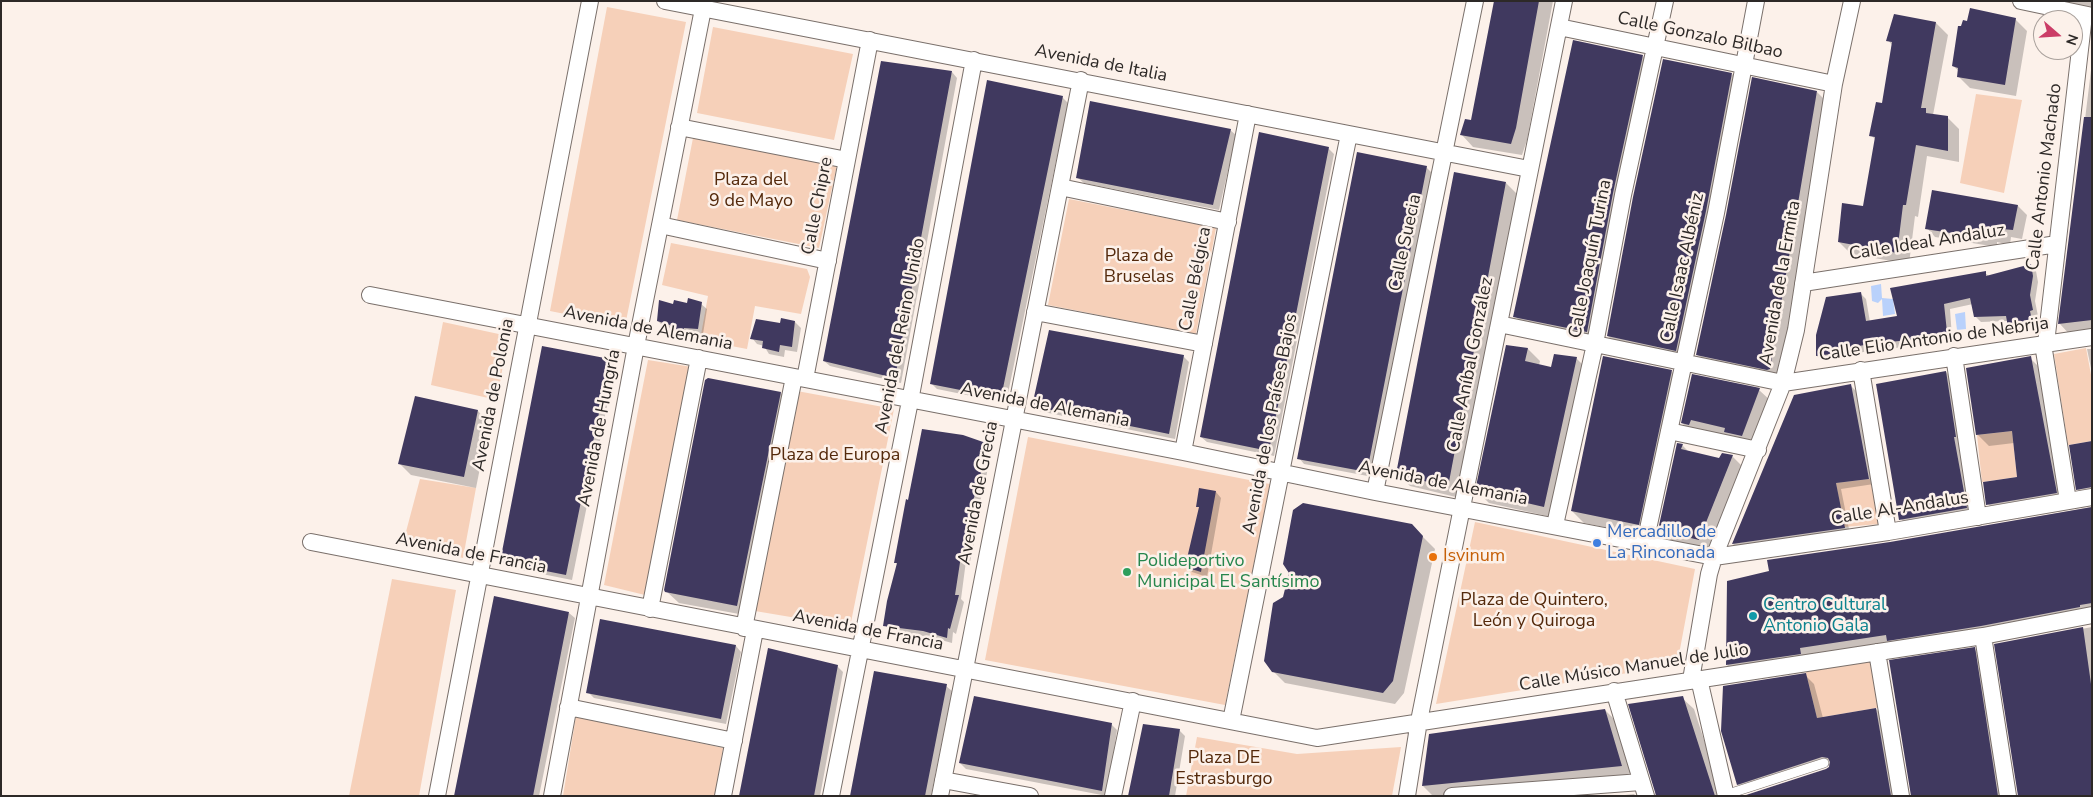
<!DOCTYPE html>
<meta charset="utf-8">
<style>
body{margin:0}
#map{position:relative;width:2093px;height:797px;overflow:hidden;background:#fcf1ea;font-family:"Nunito Sans",sans-serif}
canvas{display:block}
.frame{position:absolute;inset:0;border:2px solid #2d2927;pointer-events:none}
.north{position:absolute;left:2033px;top:10px;width:50px;height:50px;box-sizing:border-box;background:#fcf1ea;border:1px solid #a9a19c;border-radius:50%;rotate:109deg;font-size:14px;font-weight:700;line-height:20px;text-align:center;color:#2d2927}
.north::after{content:'';display:block;margin:auto;width:18px;height:22px;background:#cb3d67;clip-path:polygon(50% 0,100% 100%,50% 72%,0 100%)}
</style>
<div id="map">
<canvas width="2093" height="797"></canvas>
<div class="frame"></div>
<div class="north">N</div>
</div>
<script>
const g = document.querySelector('canvas').getContext('2d');
g.lineJoin = 'round';
function fill(path, color) {
  g.fillStyle = color;
  g.fill(path, 'evenodd');
}
function poly(rows) {
  const path = new Path2D();
  for (const r of rows) {
    path.moveTo(r[0], r[1]);
    for (let i = 2; i < r.length; i += 2) path.lineTo(r[i], r[i + 1]);
  }
  return path;
}
function strokePath(path, color, width, dash) {
  g.strokeStyle = color;
  g.lineWidth = width;
  g.lineCap = dash ? 'butt' : 'round';
  g.setLineDash(dash || []);
  g.stroke(path);
}
function drawText(font, color, halo, rows, align = 'center') {
  g.font = font + ' "Nunito Sans",sans-serif';
  g.lineWidth = 5;
  g.setLineDash([]);
  g.textBaseline = 'middle';
  g.strokeStyle = halo;
  g.fillStyle = color;
  for (const [text, x, y, turn = 0] of rows) {
    g.save();
    g.translate(x, y);
    g.rotate((+turn || 0) * Math.PI / 180);
    g.textAlign = isNaN(turn) ? turn : align;
    if (halo) g.strokeText(text, 0, 0);
    g.fillText(text, 0, 0);
    g.restore();
  }
}
const green = poly([
 [607,7,686,22,625,326,550,311],
 [713,27,853,54,834,140,697,113],
 [1976,94,2022,100,2004,193,1960,183],
 [693,138,837,165,819,248,677,220],
 [1069,199,1216,228,1196,334,1048,305],
 [671,243,807,269,810,277,801,314,755,306,747,349,700,340,708,296,662,285],
 [443,322,508,336,497,400,431,385],
 [2086,348,2092,380,2092,441,2068,445,2054,354],
 [648,360,692,367,645,595,604,585],
 [797,391,894,409,850,627,755,611],
 [2012,431,2017,477,1982,482,1977,435],
 [1028,437,1270,484,1225,705,985,660],
 [420,479,476,488,463,558,403,543],
 [1870,479,1879,524,1844,527,1836,483],
 [1475,522,1695,569,1677,665,1436,704],
 [392,579,456,590,419,796,349,796],
 [1875,660,1882,707,1817,718,1805,669],
 [576,716,723,748,715,796,563,796],
 [1197,737,1297,754,1401,747,1392,796,1186,796]
]);
const water = poly([
 [1881,284,1882,298,1893,299,1895,314,1883,316,1882,299,1878,303,1872,301,1871,286],
 [1965,312,1966,329,1957,330,1955,314]
]);
const shadow = poly([
 [1496,1,1553,1,1527,140,1522,155,1473,147,1462,135,1472,122],
 [2037,1,2092,1,2092,12],
 [1894,16,1936,23,1948,35,1933,115,1947,117,1959,129,1959,162,1927,156,1918,217,1915,216,1909,264,1851,254,1839,242,1864,208,1876,140,1871,135,1883,104,1892,45,1888,40],
 [2015,19,2027,31,2016,96,1970,88,1958,76,1959,71,1953,66],
 [1643,56,1654,68,1599,343,1526,328,1515,316],
 [2092,62,2092,333,2071,336,2060,324],
 [952,72,957,78,901,383,830,366,824,361],
 [1732,74,1743,86,1688,362,1620,348,1608,336],
 [1817,92,1829,104,1782,380,1709,366,1697,354],
 [1062,97,1068,103,1006,403,937,389,931,383],
 [1230,130,1236,135,1219,210,1084,183,1078,178],
 [1328,148,1334,154,1274,456,1207,442,1201,437],
 [1426,167,1432,173,1373,477,1304,464,1299,458],
 [1506,183,1518,195,1460,498,1410,486,1398,474],
 [2018,206,2027,215,2022,239,2011,237,2010,245,1997,242,1997,247,1935,237,1927,228],
 [2031,265,2036,271,2038,282,2035,301,2038,316,2035,316,2036,321,2034,321,2034,327,2015,332,2009,327,2008,321,1981,322,1975,316,1973,304,1950,309,1952,338,1939,340,1940,343,1895,348,1895,351,1879,353,1876,350,1851,354,1852,357,1823,361,1817,356,1861,294,1866,299,1870,322,1899,317,1985,273,1989,276],
 [701,304,707,309,703,334,690,334,689,338,678,336,672,329,664,327,658,321,674,305],
 [795,322,801,328,797,352,785,350,784,357,769,354,764,346,757,344,752,338,781,325],
 [1507,346,1528,349,1540,361,1539,365,1551,368,1576,358,1588,370,1556,518,1489,503,1477,491],
 [2087,349,2092,349,2092,373],
 [1183,356,1189,362,1175,439,1039,411,1033,405],
 [2030,358,2042,370,2068,504,1999,516,1988,504,2018,478,2014,443,1989,446,1977,434],
 [610,360,615,366,572,580,507,567,501,562],
 [1671,371,1683,383,1650,536,1584,523,1572,511],
 [1946,372,1958,384,1978,520,1912,531,1901,519],
 [1692,376,1759,390,1771,401,1753,447,1694,435,1682,423],
 [1851,386,1857,392,1874,484,1841,489,1850,534,1738,549,1733,544],
 [780,392,792,404,750,616,679,603,666,591],
 [478,411,489,423,476,488,411,475,399,463],
 [2092,442,2092,497,2086,498,2077,489],
 [985,444,991,450,985,484,975,519,978,522,974,543,970,562,966,561,961,599,964,602,956,634,953,632,952,643,930,637,890,631,885,625,898,565,896,563],
 [1678,444,1682,445,1689,452,1720,460,1732,456,1744,468,1711,551,1671,542,1659,530],
 [1216,492,1221,498,1207,577,1192,572,1186,566,1200,508,1198,506],
 [2092,507,2092,615,1736,674,1727,665,1890,543],
 [1411,525,1435,549,1404,693,1395,704,1285,683,1273,671,1284,598,1290,573],
 [569,613,575,618,539,796,456,796],
 [2092,627,2092,796,1996,645],
 [736,646,741,652,726,724,594,698,588,692],
 [1974,649,1983,658,2005,796,1912,796],
 [837,666,843,672,820,796,741,796],
 [1805,675,1814,684,1823,718,1876,709,1885,718,1898,796,1747,796,1826,770,1832,765,1747,793,1738,784],
 [946,686,952,691,931,796,851,796],
 [1682,698,1694,709,1722,796,1657,796],
 [1605,710,1617,722,1633,777,1451,796,1433,796,1423,786],
 [1111,724,1117,730,1107,796,966,769,960,763],
 [1179,730,1185,736,1175,796,1129,796],
 [1634,794,1636,796,1616,796]
]);
const building = poly([
 [1494,1,1539,1,1516,128,1511,144,1460,135,1465,119,1471,120],
 [1970,8,2016,18,2005,85,1957,77,1958,68,1952,66,1958,26,1961,26,1963,20,1967,21],
 [1894,14,1936,22,1921,108,1926,108,1926,113,1948,116,1948,151,1916,145,1906,205,1903,205,1897,253,1838,242,1842,203,1863,206,1875,137,1869,136,1876,102,1882,103,1892,42,1886,41],
 [1573,40,1643,55,1613,193,1587,332,1513,317],
 [1663,59,1732,73,1706,211,1676,351,1607,336,1633,197],
 [881,61,952,71,895,378,823,361],
 [1752,77,1817,91,1770,369,1767,370,1696,355,1726,215],
 [987,80,1063,96,1001,398,930,384],
 [1090,101,1231,129,1213,205,1076,178],
 [2084,117,2092,117,2092,320,2058,324],
 [1259,132,1329,147,1269,451,1200,437],
 [1357,152,1427,166,1367,472,1297,459],
 [1454,172,1506,182,1448,487,1396,474],
 [1932,190,2018,205,2013,230,2002,229,2001,237,1988,234,1989,239,1925,229],
 [2031,264,2033,276,2030,295,2033,310,2030,311,2031,316,2029,316,2029,322,2008,327,2006,316,1974,317,1970,298,1944,304,1947,332,1934,334,1935,337,1890,342,1890,346,1872,347,1871,344,1846,348,1847,352,1816,356,1816,335,1826,297,1861,292,1866,321,1897,316,1890,288,1986,271,1986,276],
 [688,298,702,302,698,329,684,328,683,333,671,331,670,325,657,321,659,300,673,304,674,300,687,303],
 [781,318,795,321,792,347,780,345,779,352,762,348,763,341,750,339,756,319,780,323],
 [1049,330,1184,355,1169,434,1032,406],
 [1506,345,1528,348,1525,361,1551,367,1554,354,1577,357,1544,507,1475,491],
 [542,346,610,359,566,575,500,562],
 [1603,356,1672,370,1639,525,1571,511],
 [2031,356,2057,493,1986,505,1983,482,2017,477,2012,431,1976,435,1966,368],
 [1946,371,1956,437,1954,437,1967,508,1899,520,1876,384],
 [1692,374,1760,388,1742,436,1724,432,1725,428,1691,420,1689,425,1681,423],
 [708,378,781,392,737,606,665,592,664,590,705,380],
 [1851,384,1869,479,1836,483,1845,528,1732,544,1794,395],
 [415,396,478,410,464,477,398,464],
 [922,429,963,435,986,443,980,478,969,514,973,515,969,537,964,557,961,556,955,595,959,595,950,629,948,628,947,638,923,631,883,626,887,601,897,563,894,563,906,499,908,500],
 [2092,441,2092,487,2076,490,2069,445],
 [1677,443,1683,444,1681,449,1719,458,1722,453,1733,455,1699,540,1658,530],
 [1199,488,1216,491,1201,572,1185,567,1199,507,1196,507],
 [1303,503,1412,524,1423,536,1393,681,1383,693,1272,672,1264,661,1273,603,1283,597,1289,573,1283,564,1293,510],
 [2092,507,2092,603,2080,605,2080,607,1981,626,1887,641,1886,635,1800,648,1801,654,1726,665,1727,581,1769,571,1767,560,1890,542],
 [494,596,569,612,533,796,454,796],
 [600,619,736,645,721,719,586,693],
 [2083,627,2092,691,2092,796,2018,796,1994,644],
 [1975,647,1998,796,1911,796,1889,660],
 [768,648,838,665,814,796,739,796],
 [874,671,947,684,925,796,850,796],
 [1806,673,1817,718,1876,708,1891,796,1743,796,1826,769,1829,767,1830,762,1828,758,1822,757,1737,785,1721,731,1723,686],
 [974,696,1112,723,1102,791,959,763],
 [1683,696,1715,796,1656,796,1655,792,1628,704],
 [1605,709,1622,766,1422,786,1429,734],
 [1143,724,1180,729,1169,796,1128,796]
]);
const lane = poly([
 [1725,795,1824,763]
]);
const street = poly([
 [665,1,1529,169],
 [2021,1,2092,16],
 [1559,27,1834,84],
 [679,127,847,160],
 [1060,187,1228,222],
 [660,225,828,261],
 [1803,283,2057,244],
 [370,295,1183,452,1375,492,1714,557,1888,532,2092,497],
 [1035,312,1204,344],
 [1499,324,1783,383,2092,337],
 [2046,343,2084,15],
 [2043,344,2068,501],
 [1954,356,1978,517],
 [1861,370,1888,532],
 [805,379,870,40],
 [1669,431,1758,450],
 [1183,452,1248,114],
 [1375,492,1475,1],
 [1555,525,1595,344,1623,195,1665,1],
 [311,542,1317,738,1983,636,2092,615],
 [1645,543,1716,213,1756,1],
 [650,609,699,358],
 [744,628,794,377],
 [1983,636,2008,796],
 [1877,652,1901,796],
 [1699,679,1726,796],
 [1691,680,1709,574,1714,557,1783,383,1796,330,1834,84,1852,1],
 [1614,691,1646,796],
 [568,707,734,741],
 [1231,721,1349,134],
 [943,780,1030,796],
 [437,796,590,1],
 [552,796,636,346,703,9],
 [723,796,755,630],
 [831,796,910,401,974,60],
 [940,796,1081,80],
 [1113,796,1133,701],
 [1407,796,1419,721,1564,1],
 [1452,796,1641,782]
]);
const markers = [
 [1597,543,5,"#3f7fe0"],
 [1433,557,5,"#e8710a"],
 [1127,572,5,"#2e9e5b"],
 [1753,616,5,"#0f9aa8"]
];
const streetNames = [
 ["Calle Gonzalo Bilbao",1700,36,12],
 ["Avenida de Italia",1101,64,11],
 ["Calle Antonio Machado",2045,177,-83],
 ["Calle Chipre",818,206,-79],
 ["Calle Suecia",1406,243,-78],
 ["Calle Ideal Andaluz",1927,243,-9],
 ["Calle Joaquín Turina",1591,259,-79],
 ["Calle Isaac Albéniz",1683,268,-78],
 ["Calle Bélgica",1196,279,-79],
 ["Avenida de la Ermita",1781,283,-80],
 ["Avenida de Alemania",648,329,11],
 ["Avenida del Reino Unido",901,336,-79],
 ["Calle Elio Antonio de Nebrija",1934,340,-8],
 ["Calle Aníbal González",1471,365,-79],
 ["Avenida de Polonia",494,395,-79],
 ["Avenida de Alemania",1045,406,11],
 ["Avenida de los Países Bajos",1271,424,-79],
 ["Avenida de Hungría",600,428,-79],
 ["Avenida de Alemania",1443,484,11],
 ["Avenida de Grecia",979,493,-79],
 ["Calle Al-Andalus",1900,509,-9],
 ["Avenida de Francia",471,554,11],
 ["Avenida de Francia",868,631,11],
 ["Calle Músico Manuel de Julio",1634,668,-9]
];
const parkNames = [
 ["Plaza del",751,181],
 ["9 de Mayo",751,202],
 ["Plaza de",1139,257],
 ["Bruselas",1139,278],
 ["Plaza de Europa",835,456],
 ["Plaza de Quintero,",1534,601],
 ["León y Quiroga",1534,622],
 ["Plaza DE",1224,759],
 ["Estrasburgo",1224,780]
];
const shopNames = [
 ["Mercadillo de",1607,533],
 ["La Rinconada",1607,554]
];
const foodNames = [
 ["Isvinum",1443,557]
];
const leisureNames = [
 ["Polideportivo",1137,562],
 ["Municipal El Santísimo",1137,583]
];
const cultureNames = [
 ["Centro Cultural",1763,606],
 ["Antonio Gala",1763,627]
];
fill(green, '#f6d0b9');
fill(water, '#b9d1fb');
fill(shadow, '#0003');
fill(building, '#40395f');
strokePath(lane, '#7a706b', 10);
strokePath(street, '#7a706b', 18);
strokePath(lane, '#fff', 9);
strokePath(street, '#fff', 16);
for (const [x, y, r, color] of markers) {
  const dot = new Path2D();
  dot.arc(x, y, r, 0, 2 * Math.PI);
  g.fillStyle = color;
  g.fill(dot);
  strokePath(dot, '#fcf1ea', 2);
}
drawText('18px', '#2d2927', '#fcf1ea', streetNames);
drawText('18px', '#54290b', '#fcf1ea', parkNames);
drawText('18px', '#366cbe', '#fcf1ea', shopNames, 'left');
drawText('18px', '#c56008', '#fcf1ea', foodNames, 'left');
drawText('18px', '#27864d', '#fcf1ea', leisureNames, 'left');
drawText('18px', '#0d838f', '#fcf1ea', cultureNames, 'left');
</script>
